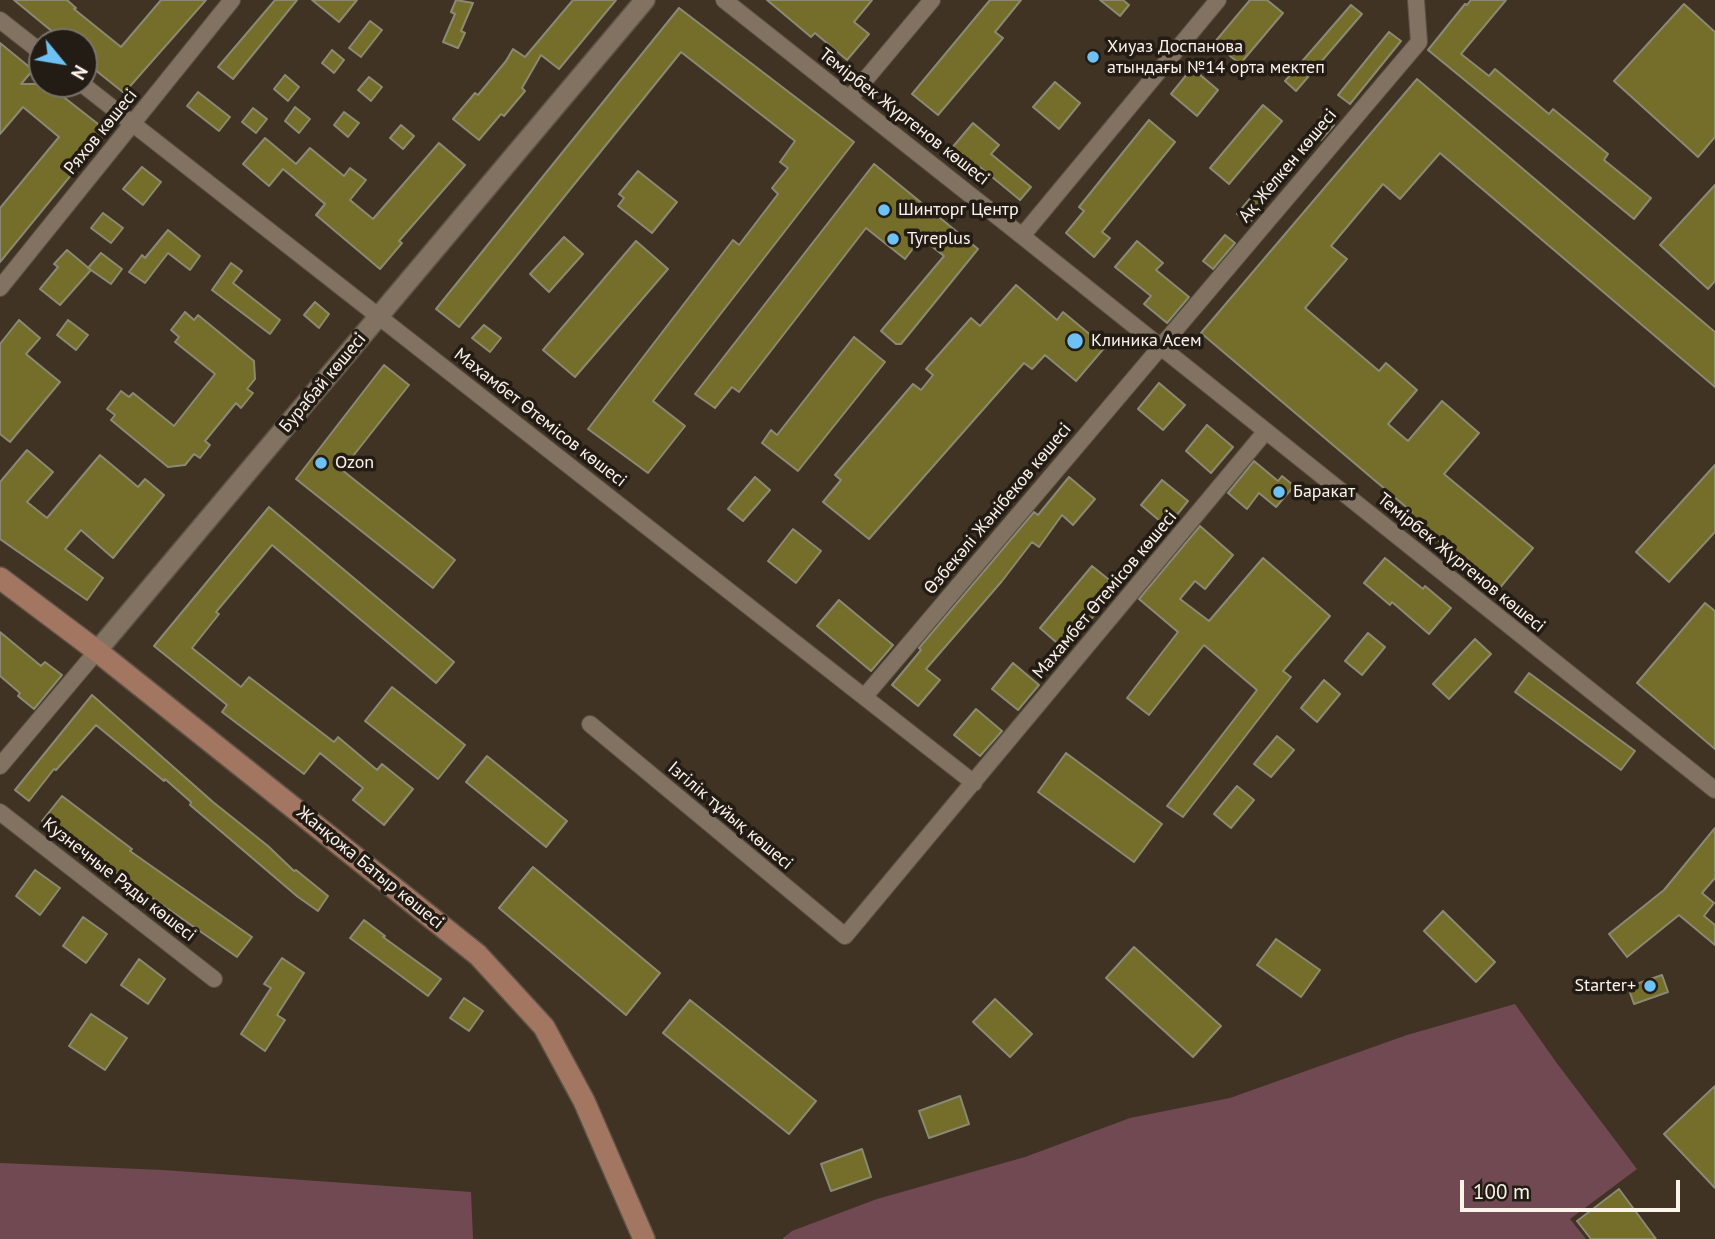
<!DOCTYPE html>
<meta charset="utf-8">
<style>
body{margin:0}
#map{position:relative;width:1715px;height:1239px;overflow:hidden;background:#403324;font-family:"PT Sans",sans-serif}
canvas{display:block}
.north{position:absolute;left:28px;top:28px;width:70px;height:70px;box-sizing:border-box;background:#221c15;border:2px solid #79726a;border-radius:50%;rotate:120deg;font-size:19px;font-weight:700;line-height:28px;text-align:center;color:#fcf3ea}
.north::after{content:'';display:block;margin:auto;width:24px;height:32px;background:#6ec2f3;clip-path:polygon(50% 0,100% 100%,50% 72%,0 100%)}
.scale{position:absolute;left:1460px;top:1180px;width:220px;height:32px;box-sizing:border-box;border:4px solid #fcf3ea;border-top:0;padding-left:9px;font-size:21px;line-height:24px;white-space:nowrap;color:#fcf3ea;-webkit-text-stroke:5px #221c15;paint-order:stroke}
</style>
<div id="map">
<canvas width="1715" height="1239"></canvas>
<div class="north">N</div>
<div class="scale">100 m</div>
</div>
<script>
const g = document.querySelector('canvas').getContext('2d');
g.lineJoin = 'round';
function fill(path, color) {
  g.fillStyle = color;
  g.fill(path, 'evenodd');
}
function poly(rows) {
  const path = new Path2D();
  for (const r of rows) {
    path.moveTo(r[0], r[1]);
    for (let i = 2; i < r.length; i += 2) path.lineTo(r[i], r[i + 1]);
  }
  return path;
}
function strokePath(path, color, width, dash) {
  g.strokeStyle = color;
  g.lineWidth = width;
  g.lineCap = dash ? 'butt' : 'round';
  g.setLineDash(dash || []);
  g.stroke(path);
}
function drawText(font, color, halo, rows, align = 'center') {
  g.font = font + ' "PT Sans",sans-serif';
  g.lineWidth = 7;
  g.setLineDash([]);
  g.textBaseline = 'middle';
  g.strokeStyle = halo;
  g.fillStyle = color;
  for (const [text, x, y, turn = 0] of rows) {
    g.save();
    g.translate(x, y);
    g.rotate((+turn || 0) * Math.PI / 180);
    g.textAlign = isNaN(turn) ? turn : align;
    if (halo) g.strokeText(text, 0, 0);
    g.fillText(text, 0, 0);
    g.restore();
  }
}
const green = poly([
 [1515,1004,1556,1062,1637,1169,1570,1219,1586,1239,782,1239,792,1231,877,1199,1025,1157,1130,1118,1230,1098,1407,1035],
 [0,1163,163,1170,471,1192,473,1239,0,1239]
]);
const building = poly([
 [14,0,67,0,76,8,74,9,121,47,161,0,206,0,124,93,84,61,84,42,65,42,14,0],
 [275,0,297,0,233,79,218,67,275,0],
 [312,0,357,0,339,22,312,0],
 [456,0,473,3,461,31,465,33,458,48,443,42,455,14,451,12,456,0],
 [573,0,616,0,559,69,541,55,522,88,525,91,504,116,501,114,479,140,453,119,475,93,478,95,506,61,513,49,525,57,573,0],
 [767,0,872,0,854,22,869,34,847,60,815,33,811,37,767,0],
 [990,0,1021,0,995,32,1003,38,938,115,912,94,990,0],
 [1100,0,1123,0,1129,5,1120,16,1100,0],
 [1250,0,1267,0,1283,13,1240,64,1214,43,1250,0],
 [1471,0,1506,0,1461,54,1489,76,1495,69,1549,114,1553,109,1608,154,1604,160,1651,198,1634,219,1428,50,1465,4,1467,5,1471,0],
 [1684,4,1715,32,1715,137,1698,157,1614,81,1684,4],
 [1351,5,1362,14,1296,91,1285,81,1351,5],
 [679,8,854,142,653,401,685,426,648,473,588,429,733,240,739,245,778,194,772,188,788,168,780,162,795,141,681,52,459,327,436,309,679,8],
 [370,21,382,30,361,57,349,48,370,21],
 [1389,32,1401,41,1350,104,1338,95,1389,32],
 [0,43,33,70,21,84,47,84,107,131,0,262,0,208,59,137,23,107,0,134,0,43],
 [332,50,344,60,334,73,322,63,332,50],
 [1192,68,1218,90,1197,116,1171,94,1192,68],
 [285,75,299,87,288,101,274,89,285,75],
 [369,77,382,87,371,101,358,90,369,77],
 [1417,79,1715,332,1715,387,1440,153,1400,199,1383,184,1331,246,1347,259,1305,308,1379,371,1386,363,1417,390,1388,424,1408,441,1442,401,1479,433,1444,474,1533,548,1498,590,1409,516,1412,512,1201,333,1417,79],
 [1055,82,1080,103,1059,129,1033,107,1055,82],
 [198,92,230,117,219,131,187,106,198,92],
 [1263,105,1282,121,1229,184,1210,168,1263,105],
 [295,107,310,119,299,133,285,121,295,107],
 [253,108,267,119,256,133,242,122,253,108],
 [344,112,359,123,348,137,334,125,344,112],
 [1323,115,1334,125,1321,140,1310,131,1323,115],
 [1149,120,1175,142,1102,232,1110,238,1094,257,1066,233,1084,211,1079,207,1149,120],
 [973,123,999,145,991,154,1031,187,1020,200,980,167,977,171,951,149,973,123],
 [401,125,414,136,403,149,390,138,401,125],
 [265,138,296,164,310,148,344,176,350,168,366,180,350,200,373,219,439,143,465,165,399,241,402,243,380,269,316,215,325,204,283,169,269,186,243,164,265,138],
 [874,164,978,249,901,344,896,344,881,331,944,256,921,238,905,259,866,228,739,392,732,387,715,408,695,394,874,164],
 [142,167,161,182,143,205,123,189,142,167],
 [638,171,677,202,652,233,618,206,624,198,619,194,638,171],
 [1264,182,1275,192,1249,223,1237,214,1264,182],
 [1715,185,1715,281,1708,289,1660,245,1715,185],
 [103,213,123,228,111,243,91,228,103,213],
 [168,230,200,256,190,270,168,253,145,283,129,272,142,255,145,258,168,230],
 [1225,235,1235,243,1213,269,1203,261,1225,235],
 [564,237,583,254,549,292,530,274,564,237],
 [636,241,668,269,575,377,543,350,636,241],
 [1137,241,1163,263,1156,270,1189,297,1167,323,1144,304,1151,296,1115,267,1137,241],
 [67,250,91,270,60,305,40,289,58,267,54,264,67,250],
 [101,253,122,269,111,284,88,268,101,253],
 [231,263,242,271,233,283,280,320,270,334,212,290,231,263],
 [1016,285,1057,320,1063,312,1105,347,1076,381,1045,355,1032,369,1024,363,869,539,823,502,841,480,835,475,913,384,921,390,933,375,926,369,971,318,980,326,1016,285],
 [315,302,329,314,319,328,304,315,315,302],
 [185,312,194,320,198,315,254,361,255,379,247,389,253,393,241,408,236,403,205,441,210,445,200,458,194,454,185,465,168,467,111,420,115,415,107,409,121,391,129,397,133,393,174,426,215,374,175,342,179,337,171,330,185,312],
 [19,320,40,338,26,354,60,382,10,442,0,434,0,344,19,320],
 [68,320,88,335,76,350,57,335,68,320],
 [484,325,501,338,490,352,472,338,484,325],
 [854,337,885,362,798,471,762,443,771,430,777,435,854,337],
 [384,365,409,385,342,470,455,560,433,588,296,479,384,365],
 [1159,383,1185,405,1163,430,1138,409,1159,383],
 [1207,425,1233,447,1211,473,1186,451,1207,425],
 [27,450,53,472,27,502,47,518,100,455,138,487,145,479,164,495,113,558,81,530,65,549,103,578,87,600,0,539,0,482,27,450],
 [1254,461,1278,481,1282,476,1294,486,1276,507,1259,493,1247,509,1228,493,1254,461],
 [1715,465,1715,532,1669,582,1636,552,1715,465],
 [755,477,770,490,743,521,728,509,755,477],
 [1069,477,1095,499,1073,525,1062,515,1039,547,1032,542,1002,581,926,669,940,680,918,706,892,685,921,650,919,648,1034,512,1038,515,1069,477],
 [1162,480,1188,501,1167,527,1141,505,1162,480],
 [269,507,454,662,436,683,272,545,216,612,219,614,192,648,241,687,249,677,334,742,338,737,377,770,382,764,413,789,384,825,353,800,363,788,320,753,304,774,222,712,227,705,154,646,269,507],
 [1200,526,1233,555,1205,589,1195,581,1180,599,1209,621,1263,558,1330,616,1283,671,1291,677,1183,817,1167,806,1257,690,1204,645,1149,715,1127,698,1178,632,1139,599,1200,526],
 [793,529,821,551,796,583,768,561,793,529],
 [1385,558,1423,589,1425,586,1451,608,1429,634,1392,602,1390,605,1364,583,1385,558],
 [1092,566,1118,587,1065,650,1040,628,1092,566],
 [839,600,893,645,871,671,817,626,839,600],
 [1705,603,1715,611,1715,749,1637,683,1705,603],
 [0,632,41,666,45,662,62,675,34,709,18,696,20,693,0,676,0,632],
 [1368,633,1385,647,1362,675,1345,661,1368,633],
 [1475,639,1491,654,1449,699,1433,684,1475,639],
 [1013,663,1039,685,1018,710,992,689,1013,663],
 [1529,673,1635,751,1621,770,1515,692,1529,673],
 [1324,680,1340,694,1317,722,1301,708,1324,680],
 [392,687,465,745,438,779,365,721,392,687],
 [92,695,213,802,268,846,294,871,296,870,328,896,318,911,298,897,203,816,190,805,191,802,165,779,164,781,96,725,56,770,54,769,29,801,15,790,92,695],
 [976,709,1002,731,980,756,954,735,976,709],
 [1277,736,1294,750,1271,777,1254,764,1277,736],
 [1066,753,1162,824,1134,862,1038,792,1066,753],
 [487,756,567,821,546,847,466,782,487,756],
 [1237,786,1254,800,1231,828,1214,814,1237,786],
 [62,796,132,849,130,851,252,937,237,957,42,821,62,796],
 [1715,828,1715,878,1702,893,1714,903,1704,916,1715,925,1715,945,1679,915,1627,957,1609,934,1664,890,1715,828],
 [533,867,660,973,626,1015,499,908,533,867],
 [35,870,60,888,40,915,16,896,35,870],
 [1443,911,1495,962,1476,982,1424,931,1443,911],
 [83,917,107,934,86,963,63,946,83,917],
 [364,920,385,936,383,937,441,979,428,996,350,938,364,920],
 [1276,939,1320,970,1301,997,1257,965,1276,939],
 [1134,947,1221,1026,1193,1057,1106,978,1134,947],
 [282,958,304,973,277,1015,285,1020,265,1051,241,1034,271,988,264,984,282,958],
 [139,959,165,979,148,1004,121,985,139,959],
 [1662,975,1668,992,1634,1004,1628,987,1662,975],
 [464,998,483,1011,469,1031,450,1018,464,998],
 [995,999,1032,1034,1010,1057,973,1022,995,999],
 [690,1000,816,1101,789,1134,663,1033,690,1000],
 [91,1014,127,1038,105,1070,69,1046,91,1014],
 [1715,1086,1715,1188,1664,1134,1715,1086],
 [960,1096,969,1124,929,1138,919,1111,960,1096],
 [862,1149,871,1177,831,1191,821,1164,862,1149],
 [1619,1189,1656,1239,1591,1239,1577,1221,1619,1189]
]);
const minor = poly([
 [724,0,1022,236,1715,790],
 [0,20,42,53],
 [82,84,974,783],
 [850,98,932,0],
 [1022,236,1218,0],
 [0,288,232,0],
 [865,696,1419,42,1416,0],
 [590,724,845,936,1266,431],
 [0,766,97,651],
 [0,812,214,979]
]);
const tertiary = poly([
 [97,651,645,0]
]);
const secondary = poly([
 [0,578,97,651,478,955,544,1027,584,1101,644,1239]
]);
const markers = [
 [1093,57,7,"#6ec2f3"],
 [884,210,7,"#6ec2f3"],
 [893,239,7,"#6ec2f3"],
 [1075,341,9,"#6ec2f3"],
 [321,463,7,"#6ec2f3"],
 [1279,492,7,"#6ec2f3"],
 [1650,986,7,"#6ec2f3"]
];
const poiNames = [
 ["Хиуаз Доспанова",1107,47],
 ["атындағы №14 орта мектеп",1107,68],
 ["Шинторг Центр",898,210],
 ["Tyreplus",907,239],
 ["Клиника Асем",1091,341],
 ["Ozon",335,463],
 ["Баракат",1293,492],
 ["Starter+",1636,986,"right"]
];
const streetNames = [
 ["Темірбек Жүргенов көшесі",904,117,38],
 ["Ряхов көшесі",101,132,-51],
 ["Ақ Желкен көшесі",1288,166,-50],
 ["Бурабай көшесі",323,383,-50],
 ["Махамбет Өтемісов көшесі",540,418,38],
 ["Өзбекәлі Жәнібеков көшесі",998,509,-50],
 ["Темірбек Жүргенов көшесі",1461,563,39],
 ["Махамбет Өтемісов көшесі",1105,595,-50],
 ["Ізгілік тұйық көшесі",730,816,40],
 ["Жанқожа Батыр көшесі",370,868,39],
 ["Кузнечные Ряды көшесі",119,880,38]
];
fill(green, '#714953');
fill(building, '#756d2a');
strokePath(building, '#8b8973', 2);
strokePath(minor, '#5e5246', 18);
strokePath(tertiary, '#5e5246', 22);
strokePath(secondary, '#5e5246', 24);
strokePath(minor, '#817261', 16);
strokePath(tertiary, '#817261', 19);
strokePath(secondary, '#a27661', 21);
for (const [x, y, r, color] of markers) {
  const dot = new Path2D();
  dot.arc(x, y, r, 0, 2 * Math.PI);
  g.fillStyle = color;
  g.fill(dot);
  strokePath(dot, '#221c15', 2.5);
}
drawText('18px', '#fcf3ea', '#221c15', poiNames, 'left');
drawText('18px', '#fcf3ea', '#221c15', streetNames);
</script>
